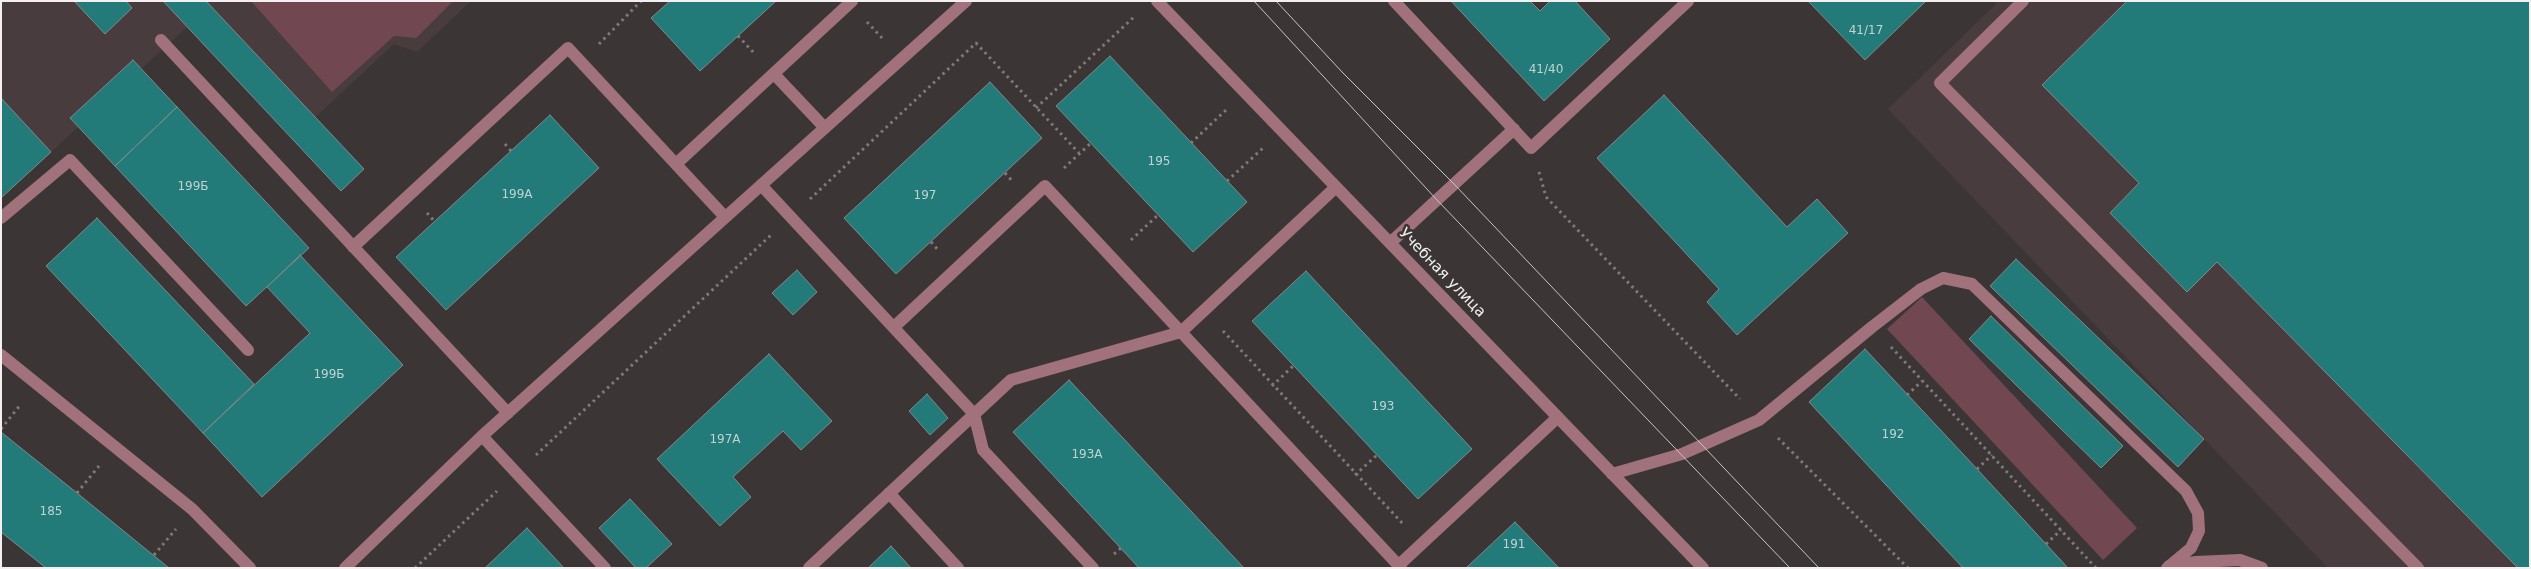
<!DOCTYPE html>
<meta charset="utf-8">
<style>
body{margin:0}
#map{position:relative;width:2531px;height:569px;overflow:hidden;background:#3b3536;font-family:"DejaVu Sans",sans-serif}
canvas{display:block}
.frame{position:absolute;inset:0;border:2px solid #f4f0f1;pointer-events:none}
</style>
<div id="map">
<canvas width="2531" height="569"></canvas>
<div class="frame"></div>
</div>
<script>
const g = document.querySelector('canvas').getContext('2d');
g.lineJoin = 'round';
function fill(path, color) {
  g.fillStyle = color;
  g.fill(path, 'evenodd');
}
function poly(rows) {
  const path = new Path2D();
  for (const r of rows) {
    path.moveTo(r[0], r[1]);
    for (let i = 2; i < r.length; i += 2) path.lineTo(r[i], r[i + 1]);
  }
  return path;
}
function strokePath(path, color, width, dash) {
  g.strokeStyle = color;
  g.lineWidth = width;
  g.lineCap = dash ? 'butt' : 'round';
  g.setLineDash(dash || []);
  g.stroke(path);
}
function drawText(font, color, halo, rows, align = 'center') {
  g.font = font + ' "DejaVu Sans",sans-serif';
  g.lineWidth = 5;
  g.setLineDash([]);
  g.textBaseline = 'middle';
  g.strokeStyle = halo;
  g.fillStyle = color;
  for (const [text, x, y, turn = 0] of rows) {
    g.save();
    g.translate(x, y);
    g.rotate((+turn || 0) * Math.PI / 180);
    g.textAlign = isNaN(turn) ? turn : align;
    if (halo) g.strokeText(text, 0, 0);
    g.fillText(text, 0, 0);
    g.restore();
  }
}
const built = poly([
 [1,1,471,1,417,52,394,44,292,139,187,27,1,198],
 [1999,1,2530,1,2530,568,2328,568,1888,109]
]);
const green = poly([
 [251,1,453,1,416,38,394,36,332,92],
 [1922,297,2137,528,2103,560,1887,329]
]);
const building = poly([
 [74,1,126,1,132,8,105,34,74,1],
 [163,1,206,1,364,169,341,191,163,1],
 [670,1,776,1,700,71,651,18,670,1],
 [1451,1,1530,1,1540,11,1550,1,1575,1,1610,39,1544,101,1451,1],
 [1808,1,1926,1,1865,60,1808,1],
 [2127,1,2530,1,2530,568,2518,568,2217,262,2187,292,2110,213,2139,183,2042,85,2127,1],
 [1110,56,1247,202,1193,252,1056,106,1110,56],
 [133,60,177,107,115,166,70,118,133,60],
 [990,82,1042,138,896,274,844,218,990,82],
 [1664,95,1787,227,1817,199,1848,233,1737,335,1707,302,1719,289,1597,158,1664,95],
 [1,98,51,152,1,198,1,98],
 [177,107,309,248,246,306,115,166,177,107],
 [550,115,599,168,446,310,396,257,550,115],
 [97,218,254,384,203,433,46,266,97,218],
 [300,255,403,365,262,497,203,433,310,333,267,287,300,255],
 [2016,259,2204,439,2178,467,1990,286,2016,259],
 [797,270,817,292,793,315,772,293,797,270],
 [1306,271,1472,449,1418,499,1252,321,1306,271],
 [1991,316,2123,446,2101,468,1969,339,1991,316],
 [1865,349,1977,469,2068,568,1963,568,1809,402,1865,349],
 [769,354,832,421,801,450,783,431,733,477,751,497,720,526,657,459,769,354],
 [1069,380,1244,568,1139,568,1013,432,1069,380],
 [927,394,948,418,930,435,909,411,927,394],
 [1,432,77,493,169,568,46,568,1,532,1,432],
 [630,499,672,544,646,568,636,568,599,528,630,499],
 [1515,522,1559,568,1466,568,1515,522],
 [527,528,564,568,485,568,527,528],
 [891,546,911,568,868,568,891,546]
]);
const path = poly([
 [867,22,883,39],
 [738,36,755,54],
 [599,44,641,1],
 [1036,108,1135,16],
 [1191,143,1226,110],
 [505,144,511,151],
 [1064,168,1091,143],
 [1539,172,1546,197,1740,399],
 [1005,173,1013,182],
 [1227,181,1263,148],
 [810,199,976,43,1079,153],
 [427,213,435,222],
 [1131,240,1158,215],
 [931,242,939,251],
 [1223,331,1404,525],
 [1891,347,2096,568],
 [1272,386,1293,366],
 [1907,395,1922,381],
 [1,429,21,404],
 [1778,438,1908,568],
 [536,455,771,235],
 [1977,469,1992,455],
 [1355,475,1377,455],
 [77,493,99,466],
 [2046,544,2061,530],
 [1114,554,1121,548],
 [154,555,176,529],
 [415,568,497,491]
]);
const minor = poly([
 [1157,1,1703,568],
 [1394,1,1531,148,1688,1],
 [2023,1,1940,83,2418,568],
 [161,40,508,413],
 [774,74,825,128],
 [676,164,852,1],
 [761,185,974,414,983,450,1093,568],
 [1,218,70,160,248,350],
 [1390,243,1514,129],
 [353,247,568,48,725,217],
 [894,327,1045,186,1401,568],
 [1,355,192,509,250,568],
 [482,436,605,568],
 [1612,474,1682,454,1759,420,1872,327,1921,289,1943,278,1972,284,2186,491,2198,513,2199,531,2191,548,2167,568],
 [889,493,958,568],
 [2169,566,2196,562,2240,560,2262,568],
 [345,568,482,436,966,1],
 [809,568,1011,380,1181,332,1336,187],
 [1398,568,1399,565,1558,417]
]);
const tram = poly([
 [1254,1,1437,200,1790,568],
 [1276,1,1343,73,1454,184,1819,568]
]);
const numberNames = [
 ["41/17",1866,31],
 ["41/40",1546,70],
 ["195",1159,162],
 ["199Б",193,187],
 ["199А",517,195],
 ["197",925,196],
 ["199Б",329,375],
 ["193",1383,407],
 ["192",1893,435],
 ["197А",725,440],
 ["193А",1087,455],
 ["185",51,512],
 ["191",1514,545]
];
const streetNames = [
 ["Учебная улица",1442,273,46]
];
fill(built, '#493c3f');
fill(green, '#714752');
fill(building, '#227b78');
strokePath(building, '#838989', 1);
strokePath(path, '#7f7a7b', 3, [2.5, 4]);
strokePath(minor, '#a1717c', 12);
strokePath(tram, '#c8c4c5', 1);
drawText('12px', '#c0d3d3', null, numberNames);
drawText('15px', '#f4f0f1', '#3b3536', streetNames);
</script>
